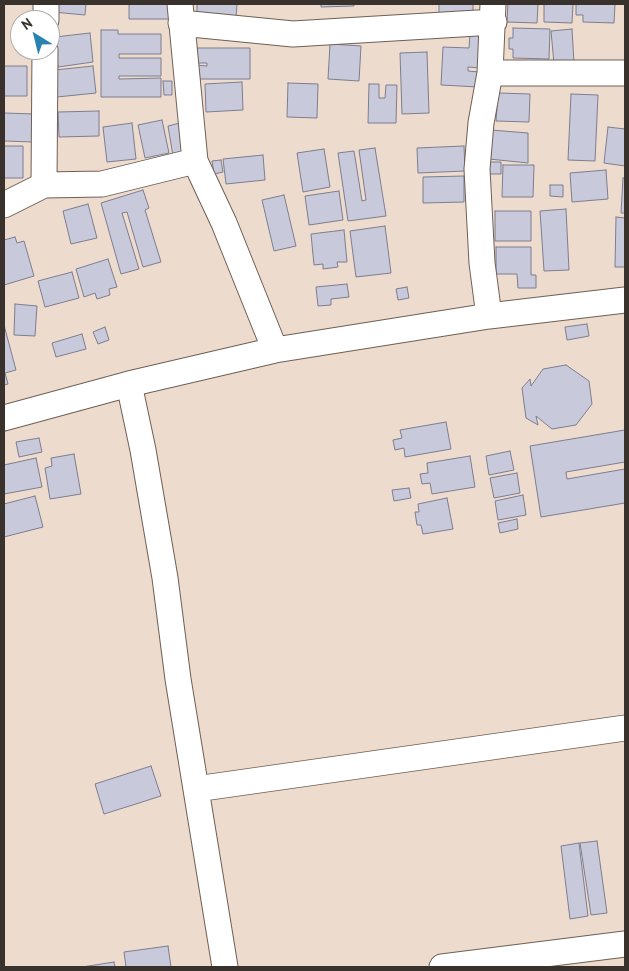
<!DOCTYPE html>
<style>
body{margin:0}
#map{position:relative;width:629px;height:971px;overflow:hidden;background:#eddbce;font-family:"PT Sans",sans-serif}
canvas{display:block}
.frame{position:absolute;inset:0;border:5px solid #38312c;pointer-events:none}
.north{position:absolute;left:10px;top:10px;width:50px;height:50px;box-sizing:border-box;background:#fff;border:1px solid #afadab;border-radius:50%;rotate:324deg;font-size:14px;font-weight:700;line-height:20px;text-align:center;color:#38312c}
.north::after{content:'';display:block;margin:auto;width:18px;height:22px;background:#2882b0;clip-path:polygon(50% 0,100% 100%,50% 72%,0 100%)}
</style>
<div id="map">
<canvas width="629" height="971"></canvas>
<div class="frame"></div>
<div class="north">N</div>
</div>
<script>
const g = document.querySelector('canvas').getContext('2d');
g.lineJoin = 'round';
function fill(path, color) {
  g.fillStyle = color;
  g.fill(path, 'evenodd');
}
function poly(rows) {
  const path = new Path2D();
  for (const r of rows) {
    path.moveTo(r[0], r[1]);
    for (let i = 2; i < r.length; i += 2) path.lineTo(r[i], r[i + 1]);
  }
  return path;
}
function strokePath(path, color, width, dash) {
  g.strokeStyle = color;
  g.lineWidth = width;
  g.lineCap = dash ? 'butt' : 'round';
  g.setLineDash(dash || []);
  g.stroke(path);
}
const building = poly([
 [54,4,86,4,85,15,53,12,54,4],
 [129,4,170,4,170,19,129,19,129,4],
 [197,4,237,4,236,18,197,17,197,4],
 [321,4,354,4,354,6,321,7,321,4],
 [439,4,473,4,473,13,439,16,439,4],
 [508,4,538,4,537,23,507,22,508,4],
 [544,4,573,4,572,23,544,22,544,4],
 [576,4,615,4,614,23,583,22,583,15,576,15,576,4],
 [513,28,550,29,549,59,513,58,513,49,509,49,509,38,513,38,513,28],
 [572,29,574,63,554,64,551,31,572,29],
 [101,30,118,30,118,34,161,34,161,54,119,54,119,58,161,58,161,76,119,76,119,79,161,78,161,97,101,97,101,30],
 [90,33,93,62,58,67,55,37,90,33],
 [470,34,482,35,480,68,468,67,468,71,479,72,478,87,441,85,443,47,469,48,470,34],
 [330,44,361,46,359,81,328,79,330,44],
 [196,48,250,48,250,79,196,79,196,65,207,66,207,63,195,63,196,48],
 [427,52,429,113,402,114,400,53,427,52],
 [4,66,27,66,27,96,4,96,4,66],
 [93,66,96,93,57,97,55,70,93,66],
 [163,81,172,81,172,95,164,95,163,81],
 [242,82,243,110,206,112,205,84,242,82],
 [288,83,318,84,317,118,287,117,288,83],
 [369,84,379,84,379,98,385,98,386,85,397,85,396,123,368,123,369,84],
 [498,93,530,94,529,122,496,121,498,93],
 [571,94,598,95,595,161,568,160,571,94],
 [99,111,99,136,59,137,58,112,99,111],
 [4,113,34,114,33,142,4,141,4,113],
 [162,120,169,153,145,158,138,125,162,120],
 [132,123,136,159,107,162,103,127,132,123],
 [180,123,186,154,173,156,168,126,180,123],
 [608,127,625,129,625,166,604,163,608,127],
 [491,130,528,133,528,163,489,159,491,130],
 [4,146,23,146,23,178,4,178,4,146],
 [464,146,465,171,418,173,417,148,464,146],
 [375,148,386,216,348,221,338,153,354,151,362,201,366,200,359,150,375,148],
 [324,149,330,187,303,192,297,153,324,149],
 [263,155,265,180,226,184,223,159,263,155],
 [221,160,223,172,214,174,212,161,221,160],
 [489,162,501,162,501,174,489,174,489,162],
 [503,165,534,165,533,197,502,197,503,165],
 [606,170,608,199,572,202,570,173,606,170],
 [464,176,464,202,423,203,423,177,464,176],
 [623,178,625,178,625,213,621,213,623,178],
 [550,185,563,185,563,197,550,196,550,185],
 [143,190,149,208,145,210,161,262,143,267,127,212,122,213,139,269,121,274,101,203,143,190],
 [339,191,343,220,309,225,305,196,339,191],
 [284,195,296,246,274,251,262,200,284,195],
 [88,204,97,238,71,244,63,211,88,204],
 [566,209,569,270,544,271,540,211,566,209],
 [495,211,531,211,531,241,495,241,495,211],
 [616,217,625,218,625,267,615,267,616,217],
 [385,226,391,273,356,277,350,231,385,226],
 [344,230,347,262,337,262,338,267,323,269,323,264,314,265,311,234,344,230],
 [15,237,17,243,24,241,34,276,4,285,4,240,15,237],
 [496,247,531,247,531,275,536,275,536,288,518,288,517,274,496,274,496,247],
 [108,259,117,287,109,289,110,295,97,299,95,293,84,297,76,269,108,259],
 [72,272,79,298,45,307,38,281,72,272],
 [347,284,349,297,331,299,331,305,318,306,316,287,347,284],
 [407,287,409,298,398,300,396,289,407,287],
 [15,304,37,306,35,336,14,335,15,304],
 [587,324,589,336,567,340,565,327,587,324],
 [4,325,16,370,5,373,8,384,4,385,4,325],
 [105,327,109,340,98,344,93,332,105,327],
 [82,334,86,349,56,357,52,343,82,334],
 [566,365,589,381,592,404,576,425,552,429,536,416,538,425,526,418,522,388,530,379,531,386,543,369,566,365],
 [446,422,451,449,405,457,404,448,395,450,393,440,402,438,400,430,446,422],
 [625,430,625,462,566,472,567,479,625,469,625,503,541,517,530,446,625,430],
 [39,438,42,452,19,457,16,442,39,438],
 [510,451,514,470,489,475,486,456,510,451],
 [74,454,81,494,50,499,45,468,52,466,51,458,74,454],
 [470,456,475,487,432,494,430,483,422,484,420,474,428,473,427,463,470,456],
 [36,458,42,487,4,494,4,465,36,458],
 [517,473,520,493,494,498,490,478,517,473],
 [409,488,411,498,394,501,392,490,409,488],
 [523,495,526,515,498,520,495,501,523,495],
 [35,496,43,527,4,537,4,504,35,496],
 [447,498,453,529,423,534,421,525,417,525,415,512,419,512,418,504,447,498],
 [517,519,518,529,500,533,498,523,517,519],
 [151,766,161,796,104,814,95,784,151,766],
 [597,841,607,913,591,915,580,843,597,841],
 [579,843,588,916,570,919,561,846,579,843],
 [168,946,171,967,126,967,124,952,168,946],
 [114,962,115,967,82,967,114,962]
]);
const minor = poly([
 [180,4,195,161,224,223,275,350],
 [46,20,46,4],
 [181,23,293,34,494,22],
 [490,73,625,73],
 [44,185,45,50],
 [4,205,44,185,102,184,195,161],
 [489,316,482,263,477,169,481,123,490,73,493,4],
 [129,384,143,450,165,578,178,679,225,967],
 [4,418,129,384,275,350,489,316,625,300],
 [196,789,625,728],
 [442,967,625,944]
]);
fill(building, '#c9c9dc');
strokePath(building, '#7d7d8e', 1);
strokePath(minor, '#6f5f55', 27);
strokePath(minor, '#fff', 25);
</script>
